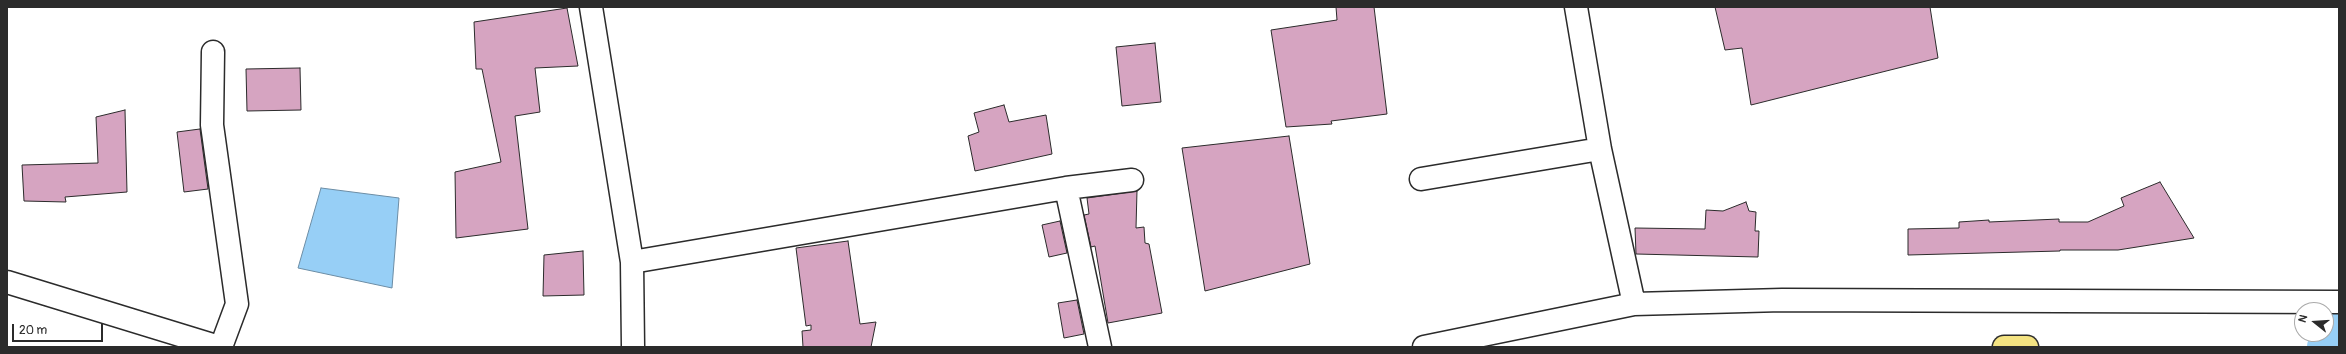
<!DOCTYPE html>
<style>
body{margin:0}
#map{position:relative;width:2346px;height:354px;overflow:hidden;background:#fff;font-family:Pangolin,sans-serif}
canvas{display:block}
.frame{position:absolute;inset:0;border:8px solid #2b2b2b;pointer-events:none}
.north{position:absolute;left:2294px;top:302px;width:40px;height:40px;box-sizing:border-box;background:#fff;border:1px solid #aaa;border-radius:50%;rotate:287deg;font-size:11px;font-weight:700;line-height:16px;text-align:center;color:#2b2b2b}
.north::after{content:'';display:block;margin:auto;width:14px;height:18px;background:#2b2b2b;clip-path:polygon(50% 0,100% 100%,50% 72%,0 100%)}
.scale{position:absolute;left:12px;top:324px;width:91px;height:18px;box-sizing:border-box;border:2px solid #2b2b2b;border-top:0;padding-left:5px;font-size:12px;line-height:14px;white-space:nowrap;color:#2b2b2b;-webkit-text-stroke:3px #fff;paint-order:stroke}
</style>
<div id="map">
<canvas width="2346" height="354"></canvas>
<div class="frame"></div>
<div class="north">N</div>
<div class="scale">20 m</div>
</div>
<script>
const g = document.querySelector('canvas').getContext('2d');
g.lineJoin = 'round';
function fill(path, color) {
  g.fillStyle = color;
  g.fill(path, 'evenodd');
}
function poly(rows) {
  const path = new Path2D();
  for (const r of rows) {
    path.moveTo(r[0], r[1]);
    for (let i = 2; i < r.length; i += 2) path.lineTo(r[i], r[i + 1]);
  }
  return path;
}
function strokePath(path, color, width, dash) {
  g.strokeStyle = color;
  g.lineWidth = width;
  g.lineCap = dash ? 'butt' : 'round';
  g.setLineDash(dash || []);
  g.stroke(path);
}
const water = poly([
 [321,188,399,198,392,288,298,268,321,188]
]);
const canal = poly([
 [2323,347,2339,327]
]);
const building = poly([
 [1336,7,1374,7,1387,114,1331,121,1332,124,1286,127,1271,30,1337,20,1336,7],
 [1715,7,1930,7,1938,58,1751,105,1742,48,1725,50,1715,7],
 [567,8,578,66,535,68,540,112,515,116,528,229,456,238,455,172,501,162,482,69,476,69,474,22,567,8],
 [1155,43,1161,102,1122,106,1116,47,1155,43],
 [300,68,301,110,247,111,246,69,300,68],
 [1004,105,1009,122,1046,115,1052,154,975,171,968,136,979,132,974,113,1004,105],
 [125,110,127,192,65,197,66,202,24,201,22,165,98,163,96,117,125,110],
 [200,129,208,189,184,192,177,132,200,129],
 [1289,136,1310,264,1205,291,1182,148,1289,136],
 [2160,182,2194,238,2118,250,2060,250,2060,251,1908,255,1908,229,1959,228,1959,222,1989,220,1989,222,2059,219,2059,222,2088,222,2124,206,2121,198,2160,182],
 [1137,191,1136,228,1144,227,1145,243,1149,244,1162,313,1108,323,1095,246,1091,247,1084,215,1089,214,1087,198,1137,191],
 [1746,202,1749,211,1756,212,1755,231,1759,231,1758,257,1636,254,1635,228,1705,229,1706,210,1723,211,1746,202],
 [1060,221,1067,253,1049,257,1042,225,1060,221],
 [848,241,860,324,876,322,871,347,803,347,802,331,811,330,811,325,806,326,796,248,848,241],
 [583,251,584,295,543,296,544,255,583,251],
 [1077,300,1084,334,1064,338,1058,303,1077,300]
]);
const minor = poly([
 [591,7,632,262,1066,188,1132,180],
 [1576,7,1600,149,1634,304],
 [213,52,212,125,237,304,221,347],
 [1421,179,1600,149],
 [1066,188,1100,347],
 [632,262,633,347],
 [7,282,219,347],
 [1424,347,1634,304,1782,300,2339,302]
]);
const highway = poly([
 [2004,347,2027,347]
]);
fill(water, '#97cff6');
strokePath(water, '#6c8da5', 1);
strokePath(canal, '#97cff6', 32);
fill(building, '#d6a4c1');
strokePath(building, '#2b2b2b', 1);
strokePath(minor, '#2b2b2b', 25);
strokePath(highway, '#2b2b2b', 25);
strokePath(minor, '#fff', 22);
strokePath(highway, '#f4e382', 22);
</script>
